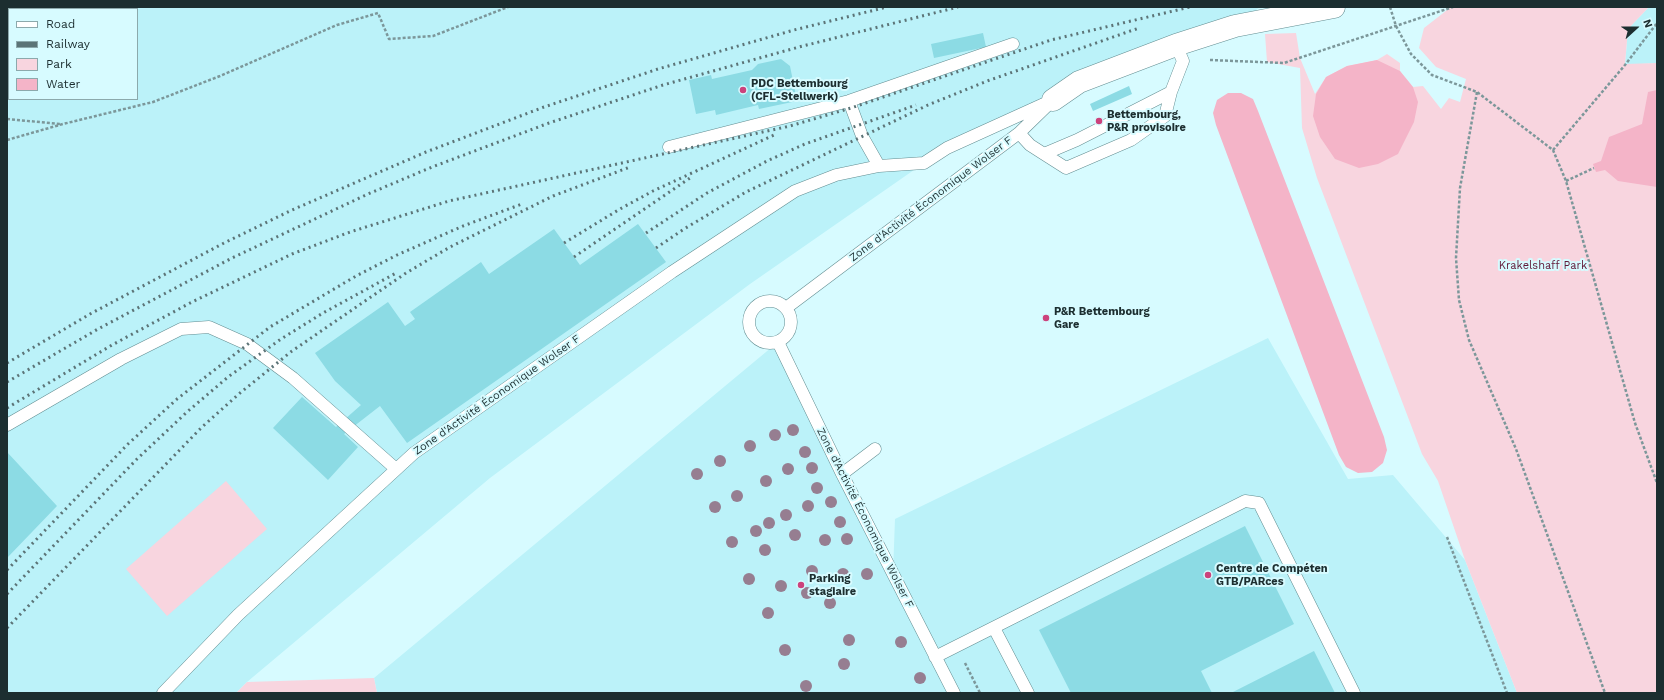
<!DOCTYPE html>
<meta charset="utf-8">
<style>
body{margin:0}
#map{position:relative;width:1664px;height:700px;overflow:hidden;background:#d7fbff;font-family:"Work Sans",sans-serif}
canvas{display:block}
.frame{position:absolute;inset:0;border:8px solid #1c2e30;pointer-events:none}
.legend{position:absolute;left:8px;top:8px;width:130px;height:92px;box-sizing:border-box;background:#d7fbff;border:1px solid #8ca9ac;margin:0;padding:5px 7px;list-style:none;font-size:12px;color:#1c2e30}
.legend li{display:flex;align-items:center;gap:8px;height:20px}
.legend b{width:20px;border:1px solid #8ca9ac}
.north{position:absolute;left:1616px;top:8px;width:40px;height:40px;-webkit-text-stroke:3px #d7fbff;paint-order:stroke;rotate:69deg;font-size:11px;font-weight:700;line-height:16px;text-align:center;color:#1c2e30}
.north::after{content:'';display:block;margin:auto;width:14px;height:18px;background:#1c2e30;clip-path:polygon(50% 0,100% 100%,50% 72%,0 100%)}
</style>
<div id="map">
<canvas width="1664" height="700"></canvas>
<div class="frame"></div>
<ul class="legend">
<li><b style="height:5px;background:#fff"></b>Road</li>
<li><b style="height:5px;background:#5c7477"></b>Railway</li>
<li><b style="height:11px;background:#f8d5df"></b>Park</li>
<li><b style="height:11px;background:#f4b4c8"></b>Water</li>
</ul>
<div class="north">N</div>
</div>
<script>
const g = document.querySelector('canvas').getContext('2d');
g.lineJoin = 'round';
function fill(path, color) {
  g.fillStyle = color;
  g.fill(path, 'evenodd');
}
function poly(rows) {
  const path = new Path2D();
  for (const r of rows) {
    if (r.length === 3) {
      path.moveTo(r[0] + r[2], r[1]);
      path.arc(r[0], r[1], r[2], 0, 2 * Math.PI);
      continue;
    }
    path.moveTo(r[0], r[1]);
    for (let i = 2; i < r.length; i += 2) path.lineTo(r[i], r[i + 1]);
  }
  return path;
}
function strokePath(path, color, width, dash) {
  g.strokeStyle = color;
  g.lineWidth = width;
  g.lineCap = dash ? 'butt' : 'round';
  g.setLineDash(dash || []);
  g.stroke(path);
}
function drawText(font, color, halo, rows, align = 'center') {
  g.font = font + ' "Work Sans",sans-serif';
  g.lineWidth = 4;
  g.setLineDash([]);
  g.textBaseline = 'middle';
  g.strokeStyle = halo;
  g.fillStyle = color;
  for (const [text, x, y, turn = 0] of rows) {
    g.save();
    g.translate(x, y);
    g.rotate((+turn || 0) * Math.PI / 180);
    g.textAlign = isNaN(turn) ? turn : align;
    if (halo) g.strokeText(text, 0, 0);
    g.fillText(text, 0, 0);
    g.restore();
  }
}
const built = poly([
 [7,7,1260,7,1235,26,1176,45,924,163,750,284,490,478,247,682,236,693,7,693],
 [9,9,137,9,137,99,9,99],
 [1649,7,1657,7,1657,63,1625,65,1628,29],
 [1268,338,1348,479,1393,475,1465,560,1517,693,377,693,374,678,778,342,893,573,895,519]
]);
const green = poly([
 [1451,7,1649,7,1628,29,1625,64,1657,63,1657,693,1517,693,1465,560,1438,481,1422,454,1317,178,1302,128,1300,68,1267,62,1265,34,1296,33,1300,58,1315,94,1326,77,1347,66,1377,60,1387,54,1400,63,1400,71,1413,87,1423,86,1441,109,1449,98,1460,102,1466,79,1436,67,1419,48,1424,28],
 [226,481,267,529,167,616,126,569],
 [374,678,377,693,236,693,247,682]
]);
const water = poly([
 [1377,60,1400,71,1413,87,1418,102,1414,122,1398,154,1378,164,1359,168,1335,159,1320,137,1313,116,1316,94,1326,77,1347,66],
 [1657,90,1657,187,1618,181,1605,170,1596,172,1593,164,1601,161,1609,137,1642,124,1648,92],
 [1228,93,1241,93,1253,99,1258,111,1384,437,1387,450,1383,463,1372,472,1358,473,1346,467,1339,455,1216,125,1213,113,1217,100]
]);
const building = poly([
 [983,33,986,47,934,58,931,44],
 [781,59,790,66,797,101,759,109,758,105,716,115,715,110,696,114,689,80,711,75,712,79,752,70,758,64],
 [1129,86,1132,94,1093,111,1090,104],
 [638,224,666,262,407,443,380,406,344,434,358,447,328,480,273,428,302,397,336,427,361,405,335,381,315,353,388,302,405,326,415,319,410,312,481,262,489,274,554,229,580,265],
 [7,452,57,506,7,558],
 [1245,526,1294,624,1201,671,1212,693,1071,693,1039,630],
 [1314,651,1335,693,1231,693]
]);
const path = poly([
 [1390,7,1396,26,1411,54,1432,75,1477,92,1553,150,1566,181,1635,423,1657,483],
 [1210,60,1284,63,1453,7],
 [1477,92,1460,188,1456,258,1459,300,1469,340,1516,449,1605,693],
 [7,119,60,124],
 [7,140,63,124,153,102,220,76,337,25,378,13,389,39,433,36,508,7],
 [1553,150,1625,65,1657,23],
 [1566,181,1594,168],
 [1447,537,1507,693],
 [965,663,980,693]
]);
const lane = poly([
 [1171,92,1077,140,1044,154,1066,168,1131,140,1165,116,1171,92,1183,61,1176,45],
 [849,101,862,136,879,166,924,163,947,148,1044,104],
 [1019,133,1030,145,1044,154],
 [669,147,849,101,1013,44],
 [770,322,21],
 [786,308,1019,133,1053,100],
 [778,342,842,474,954,693],
 [7,425,121,359,181,329,209,327,247,344,293,378,396,469],
 [842,474,875,449],
 [994,628,1028,693],
 [935,657,1245,501,1259,503,1354,693],
 [163,693,238,615,414,453,672,272,795,191,836,175,879,166]
]);
const street = poly([
 [1053,100,1079,82,1176,45,1235,26,1334,7]
]);
const rail = poly([
 [91,9,103,7],
 [7,22,9,22],
 [646,233,707,193,767,161,805,144,916,105],
 [564,243,620,209,653,191,774,135],
 [656,248,684,229,746,192,928,105,990,80,1139,28],
 [574,257,690,178],
 [7,363,90,314,224,243,292,210,426,152,544,107,658,69,794,30,887,7],
 [7,382,98,329,232,258,368,194,432,167,549,123,663,85,799,47,958,7],
 [7,408,112,345,192,302,292,254,350,232,449,201,790,126,851,108,1051,40,1190,7],
 [7,570,128,444,177,399,270,327,356,276,397,255,463,226,522,204],
 [7,594,137,459,187,412,228,377,281,339,323,313,398,272],
 [7,628,201,428,240,393,292,351,406,273,450,247,553,196,630,167]
]);
const trees = [
 [793,430],
 [775,435],
 [750,446],
 [805,452],
 [720,461],
 [812,468],
 [788,469],
 [697,474],
 [766,481],
 [817,488],
 [737,496],
 [831,502],
 [808,506],
 [715,507],
 [786,515],
 [840,522],
 [769,523],
 [756,531],
 [795,535],
 [847,539],
 [825,540],
 [732,542],
 [765,550],
 [812,571],
 [843,574],
 [867,574],
 [749,579],
 [781,586],
 [807,593],
 [830,603],
 [768,613],
 [849,640],
 [901,642],
 [785,650],
 [844,664],
 [920,678],
 [806,686]
];
const markers = [
 [743,90,4,"#cc427c"],
 [1099,121,4,"#cc427c"],
 [1046,318,4,"#cc427c"],
 [1208,575,4,"#cc427c"],
 [801,585,4,"#cc427c"]
];
const poiNames = [
 ["PDC Bettembourg",751,84],
 ["(CFL-Stellwerk)",751,97],
 ["Bettembourg,",1107,115],
 ["P&R provisoire",1107,128],
 ["P&R Bettembourg",1054,312],
 ["Gare",1054,325],
 ["Centre de Compéten",1216,569],
 ["GTB/PARces",1216,582],
 ["Parking",809,579],
 ["stagiaire",809,592]
];
const streetNames = [
 ["Zone d'Activité Économique Wolser F",931,199,-37],
 ["Zone d'Activité Économique Wolser F",497,395,-35],
 ["Zone d'Activité Économique Wolser F",865,518,63]
];
const parkNames = [
 ["Krakelshaff Park",1543,266]
];
fill(built, '#bbf2f9');
fill(green, '#f8d5df');
fill(water, '#f4b4c8');
fill(building, '#8cdbe4');
strokePath(lane, '#628d91', 13);
strokePath(street, '#628d91', 23);
strokePath(path, '#7c979a', 2.5, [3, 2]);
strokePath(lane, '#fff', 12);
strokePath(street, '#fff', 22);
strokePath(rail, '#5c7477', 3, [2, 4]);
g.fillStyle = '#967e91';
for (const [x, y] of trees) {
  g.beginPath();
  g.arc(x, y, 6, 0, 2 * Math.PI);
  g.fill();
}
for (const [x, y, r, color] of markers) {
  const dot = new Path2D();
  dot.arc(x, y, r, 0, 2 * Math.PI);
  g.fillStyle = color;
  g.fill(dot);
  strokePath(dot, '#d7fbff', 1.5);
}
drawText('bold 11px', '#1c2e30', '#d7fbff', poiNames, 'left');
drawText('11px', '#1c2e30', '#d7fbff', streetNames);
drawText('11px', '#611837', '#d7fbff', parkNames);
</script>
